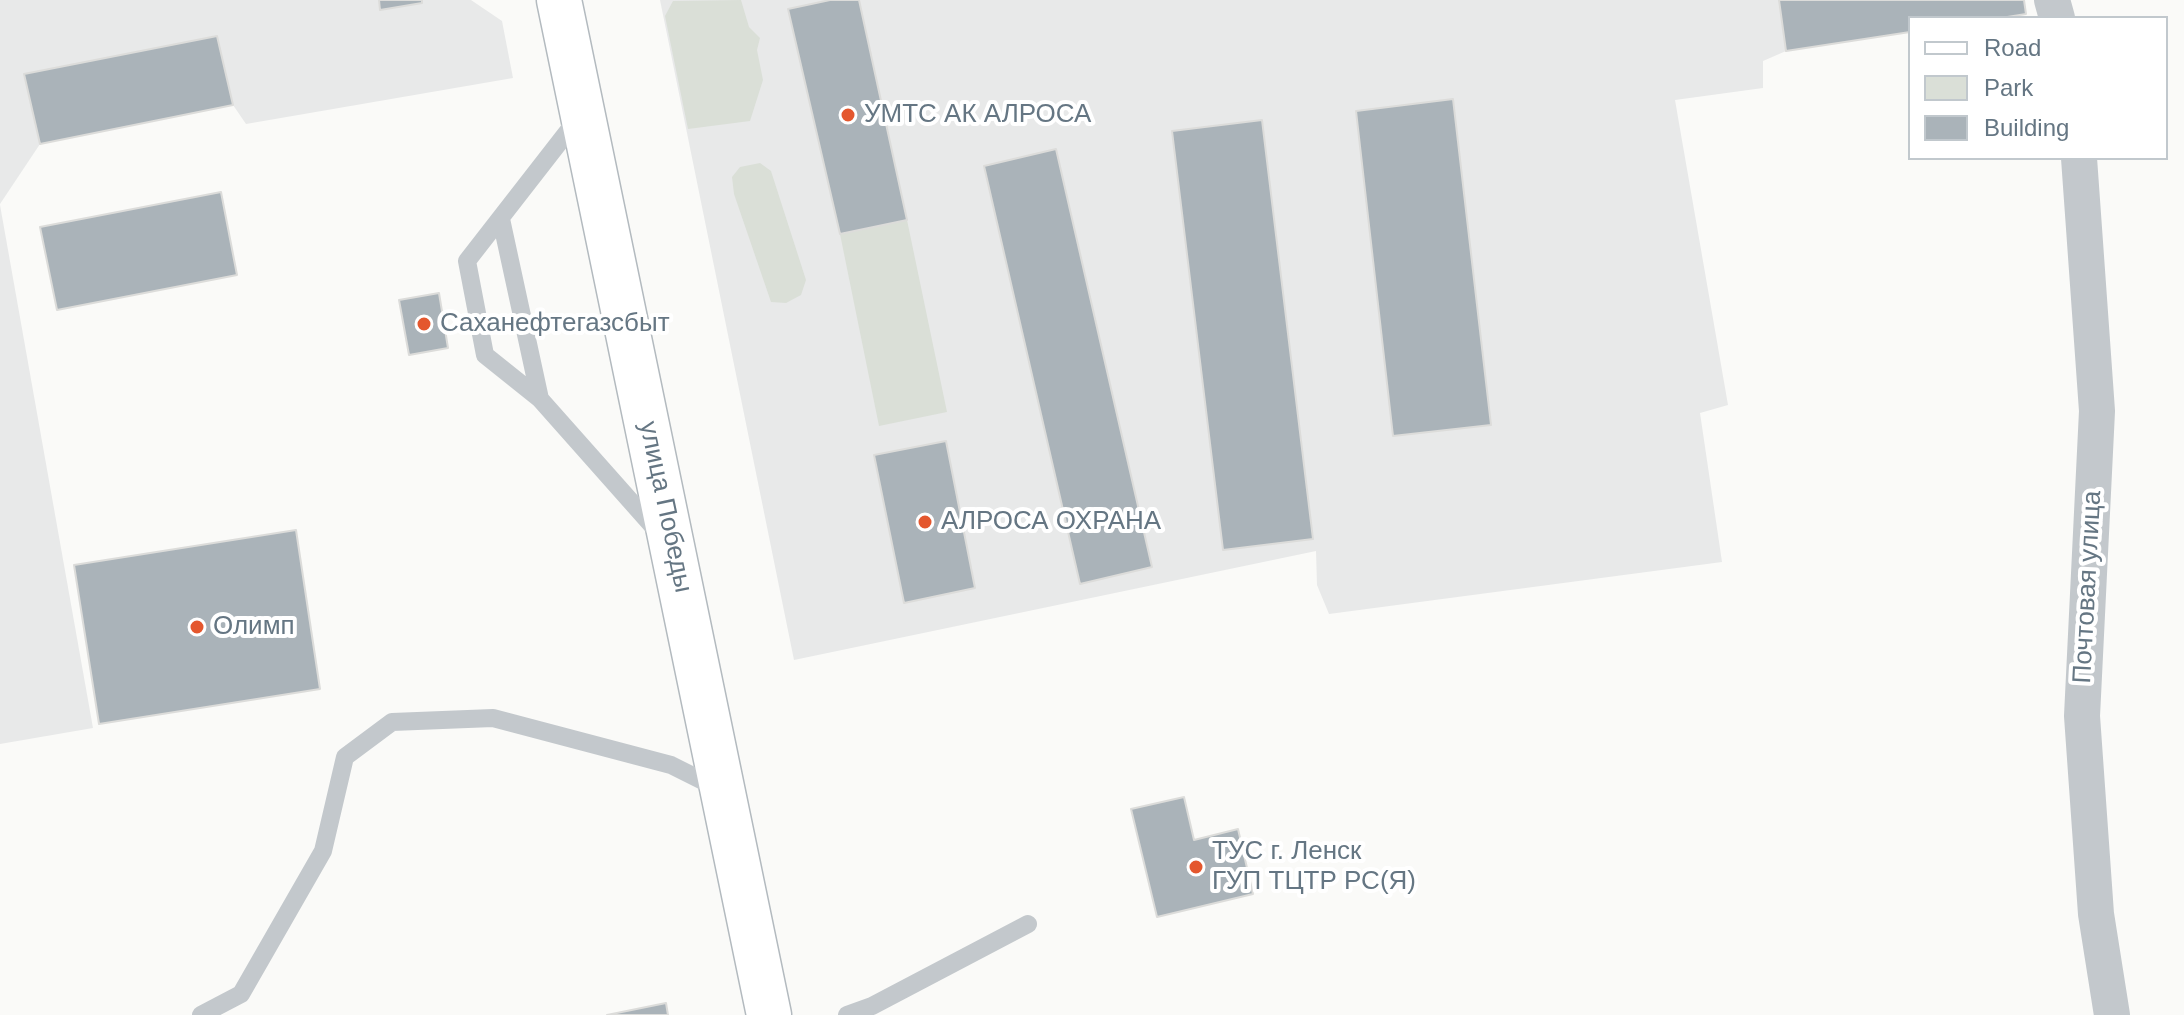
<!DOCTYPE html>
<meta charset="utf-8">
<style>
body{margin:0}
#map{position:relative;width:2184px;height:1015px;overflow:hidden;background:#fafaf8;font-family:Arial,sans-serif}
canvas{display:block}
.legend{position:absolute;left:1908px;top:16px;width:260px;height:144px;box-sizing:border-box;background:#fff;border:2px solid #c1c8cd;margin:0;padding:10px 14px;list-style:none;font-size:24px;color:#657683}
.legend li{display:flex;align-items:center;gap:16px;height:40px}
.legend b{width:40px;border:2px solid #c1c8cd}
</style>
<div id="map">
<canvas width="2184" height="1015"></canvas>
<ul class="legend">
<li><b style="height:10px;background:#fff"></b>Road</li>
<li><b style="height:22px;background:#dadfd7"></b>Park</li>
<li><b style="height:22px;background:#aab3b9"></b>Building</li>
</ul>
</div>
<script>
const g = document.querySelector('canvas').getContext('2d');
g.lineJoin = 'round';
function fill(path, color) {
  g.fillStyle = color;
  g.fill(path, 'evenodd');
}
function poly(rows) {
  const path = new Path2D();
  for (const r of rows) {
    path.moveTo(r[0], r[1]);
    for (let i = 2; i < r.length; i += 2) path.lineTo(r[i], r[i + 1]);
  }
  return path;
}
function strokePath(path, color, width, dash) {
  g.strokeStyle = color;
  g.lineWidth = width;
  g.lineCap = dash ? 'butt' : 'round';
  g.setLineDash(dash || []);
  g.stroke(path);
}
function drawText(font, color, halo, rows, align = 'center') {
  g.font = font + ' Arial,sans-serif';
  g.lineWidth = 8;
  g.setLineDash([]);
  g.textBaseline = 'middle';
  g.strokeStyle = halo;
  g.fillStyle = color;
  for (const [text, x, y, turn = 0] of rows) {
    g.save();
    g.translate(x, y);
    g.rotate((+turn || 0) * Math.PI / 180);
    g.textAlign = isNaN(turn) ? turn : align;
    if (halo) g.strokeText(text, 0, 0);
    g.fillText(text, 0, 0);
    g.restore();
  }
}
const built = poly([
 [0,0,471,0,502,21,513,78,246,124,233,105,40,144,0,204],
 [660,0,2024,0,2026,14,2001,18,1910,18,1786,51,1763,61,1763,88,1675,100,1728,405,1700,413,1722,562,1329,614,1317,585,1316,551,794,660],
 [0,205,93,728,0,744]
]);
const green = poly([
 [741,0,749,27,760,38,757,50,763,80,750,121,688,129,665,16,673,1],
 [760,163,771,171,806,280,801,295,786,303,771,302,734,194,732,177,740,167],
 [907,220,947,412,879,426,840,234]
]);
const building = poly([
 [379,0,422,0,422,3,380,10,379,0],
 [830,0,859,0,907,220,840,234,788,9,830,0],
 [1779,0,2024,0,2026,14,2001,18,1910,18,1910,32,1786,51,1779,0],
 [217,36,233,105,40,144,24,74,217,36],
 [1453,99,1491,425,1393,436,1356,111,1453,99],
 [1262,120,1313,539,1223,550,1172,131,1262,120],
 [1056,149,1152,567,1080,584,984,166,1056,149],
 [221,192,237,275,57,310,40,227,221,192],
 [439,293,448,348,409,355,399,300,439,293],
 [946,441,975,588,904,603,874,455,946,441],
 [296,530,320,689,99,724,74,565,296,530],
 [1184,797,1194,840,1238,829,1253,894,1157,917,1131,809,1184,797],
 [666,1003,668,1015,607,1015,666,1003]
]);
const lane = poly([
 [579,117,467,261,485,355,540,399,658,532],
 [501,219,540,399],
 [201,1015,241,994,323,851,345,757,392,722,493,718,671,765,717,788],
 [847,1015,872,1006,1028,924]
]);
const street = poly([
 [2052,0,2057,18],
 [2079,158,2097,411,2082,716,2096,914,2112,1015]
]);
const secondary = poly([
 [559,0,769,1015]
]);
const markers = [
 [848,115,8,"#e4572e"],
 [424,324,8,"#e4572e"],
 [925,522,8,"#e4572e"],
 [197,627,8,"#e4572e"],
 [1196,867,8,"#e4572e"]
];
const poiNames = [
 ["УМТС АК АЛРОСА",864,115],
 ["Саханефтегазсбыт",440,324],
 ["АЛРОСА ОХРАНА",941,522],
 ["Олимп",213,627],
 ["ТУС г. Ленск",1212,852],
 ["ГУП ТЦТР РС(Я)",1212,882]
];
const streetNames = [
 ["улица Победы",665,507,78],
 ["Почтовая улица",2088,587,-87]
];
fill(built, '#e8e9e9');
fill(green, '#dadfd7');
fill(building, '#aab3b9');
strokePath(building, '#dcdcda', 2);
strokePath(secondary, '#b3babf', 47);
strokePath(lane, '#c3c8cc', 18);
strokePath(street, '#c3c8cc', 36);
strokePath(secondary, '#fff', 44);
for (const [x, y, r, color] of markers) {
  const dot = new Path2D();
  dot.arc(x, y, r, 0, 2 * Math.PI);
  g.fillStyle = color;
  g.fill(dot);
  strokePath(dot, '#fff', 3);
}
drawText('26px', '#657683', '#fff', poiNames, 'left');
drawText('26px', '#657683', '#fff', streetNames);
</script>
